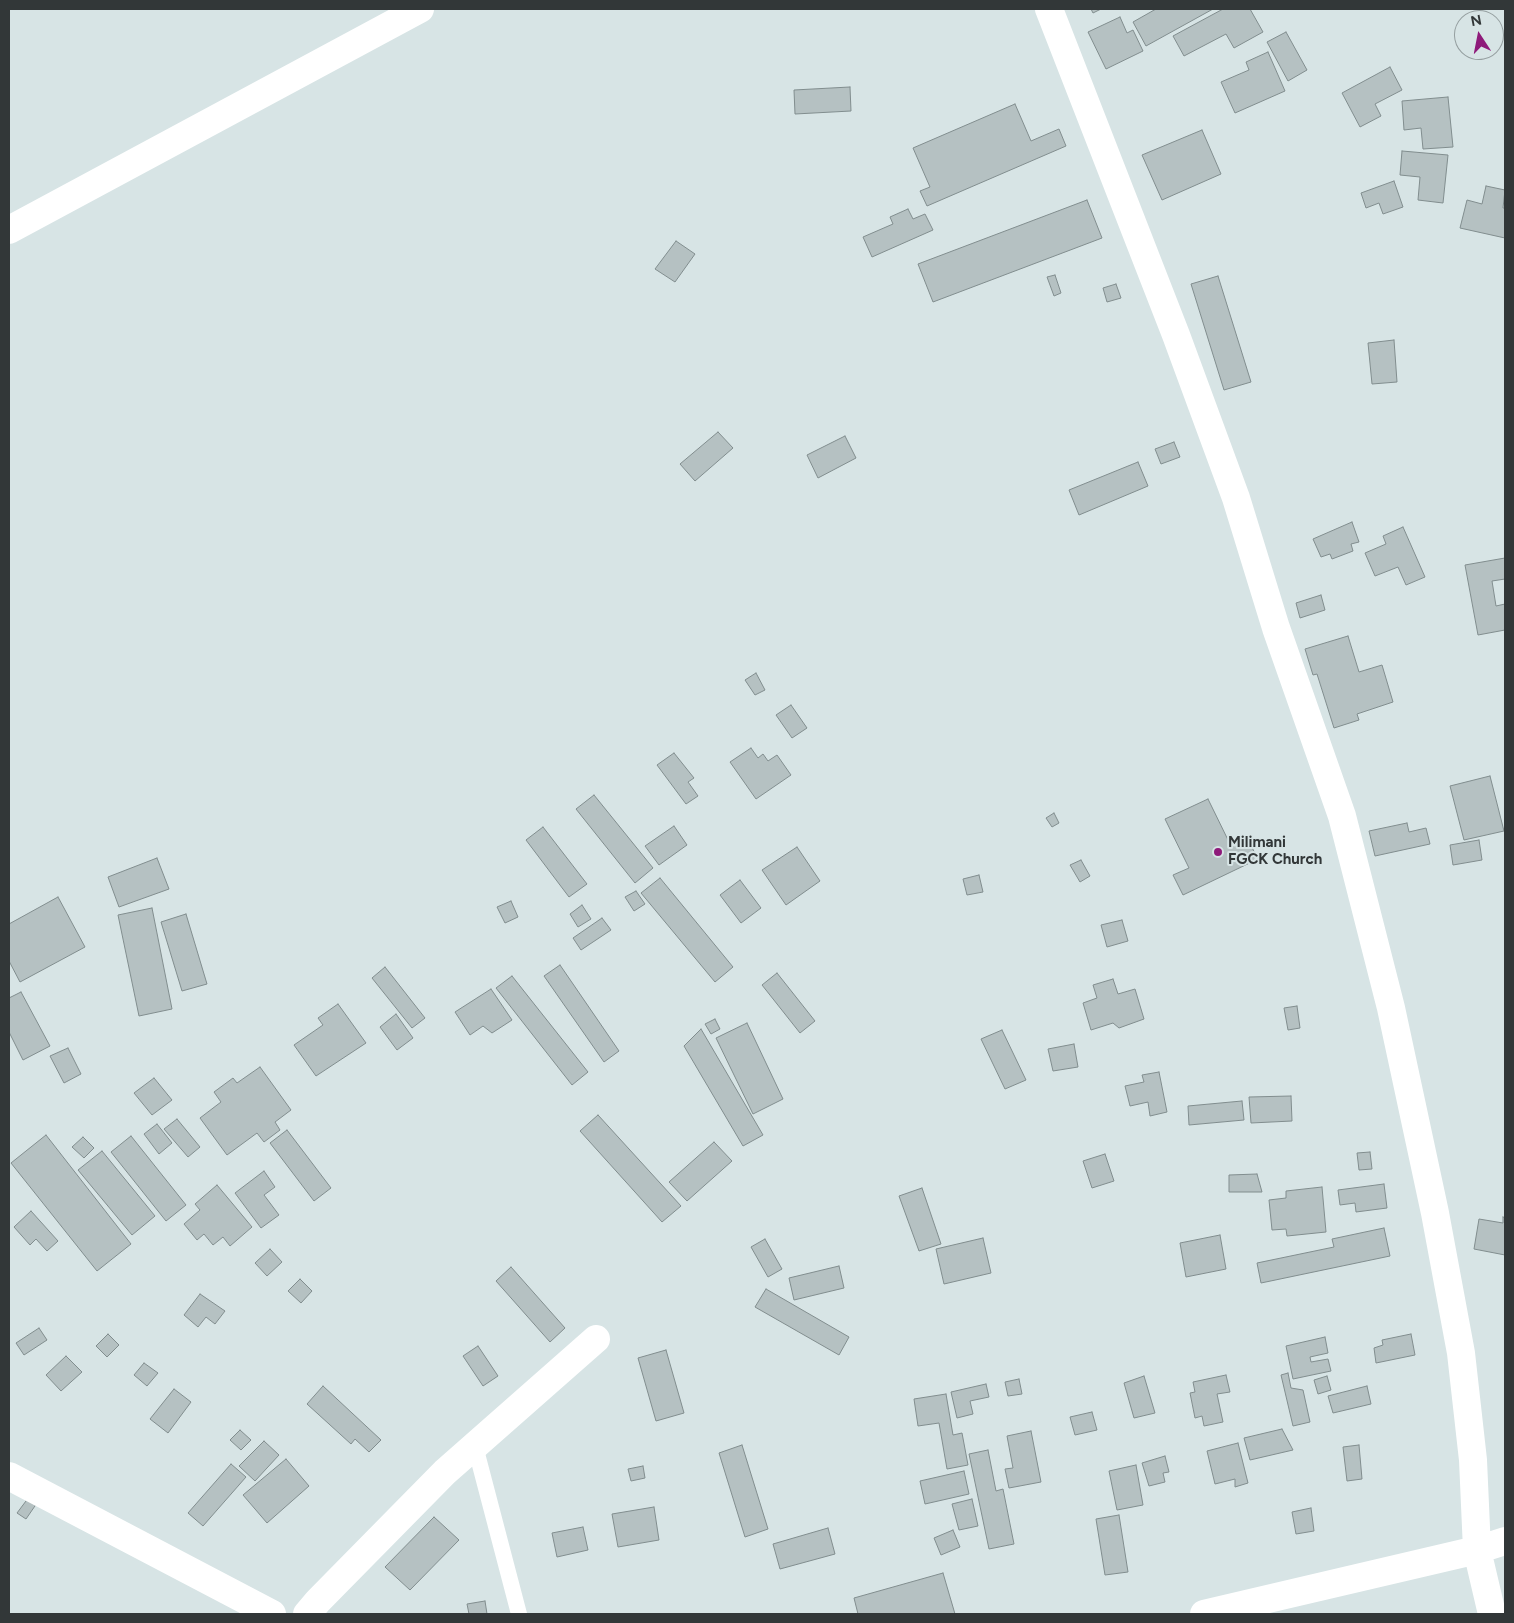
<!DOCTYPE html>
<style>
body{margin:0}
#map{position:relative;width:1514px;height:1623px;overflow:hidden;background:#d7e4e5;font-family:Figtree,sans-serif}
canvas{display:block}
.frame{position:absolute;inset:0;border:10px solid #323738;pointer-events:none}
.north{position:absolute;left:1454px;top:10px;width:50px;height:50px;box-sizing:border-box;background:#d7e4e5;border:1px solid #959fa0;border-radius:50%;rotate:349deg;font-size:14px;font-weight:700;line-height:20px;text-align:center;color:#323738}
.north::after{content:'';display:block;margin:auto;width:18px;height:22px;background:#8e1a7a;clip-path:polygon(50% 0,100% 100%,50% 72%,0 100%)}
</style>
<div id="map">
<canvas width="1514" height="1623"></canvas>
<div class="frame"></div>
<div class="north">N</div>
</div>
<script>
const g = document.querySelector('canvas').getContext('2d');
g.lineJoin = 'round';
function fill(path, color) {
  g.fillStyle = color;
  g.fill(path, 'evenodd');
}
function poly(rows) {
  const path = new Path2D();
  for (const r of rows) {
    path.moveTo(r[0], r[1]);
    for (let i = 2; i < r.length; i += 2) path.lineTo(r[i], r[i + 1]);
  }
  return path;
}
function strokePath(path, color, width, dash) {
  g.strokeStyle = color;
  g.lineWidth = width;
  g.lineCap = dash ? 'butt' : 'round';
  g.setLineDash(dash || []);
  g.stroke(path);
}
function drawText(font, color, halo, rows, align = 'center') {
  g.font = font + ' Figtree,sans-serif';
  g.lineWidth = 4;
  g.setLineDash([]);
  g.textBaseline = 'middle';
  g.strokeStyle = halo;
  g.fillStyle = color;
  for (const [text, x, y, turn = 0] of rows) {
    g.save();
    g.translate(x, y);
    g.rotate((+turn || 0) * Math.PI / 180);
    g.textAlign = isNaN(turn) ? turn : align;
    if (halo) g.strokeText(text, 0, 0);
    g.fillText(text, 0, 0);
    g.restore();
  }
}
const building = poly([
 [1091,9,1101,9,1093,13,1091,9],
 [1156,9,1213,9,1146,46,1133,22,1156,9],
 [1223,9,1250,9,1263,32,1234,48,1226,34,1184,56,1173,36,1223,9],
 [1120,17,1127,33,1133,30,1143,51,1106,69,1088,32,1120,17],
 [1286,32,1307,70,1288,81,1267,42,1286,32],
 [1268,52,1285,91,1235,113,1221,82,1249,70,1246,62,1268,52],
 [1390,67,1402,90,1375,104,1381,116,1360,127,1342,93,1390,67],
 [850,87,851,111,795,114,794,90,850,87],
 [1448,97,1453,147,1423,149,1421,128,1404,130,1402,101,1448,97],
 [1015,104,1031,141,1059,129,1066,146,927,206,920,191,930,187,913,148,1015,104],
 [1202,130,1221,174,1162,200,1142,155,1202,130],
 [1402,151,1448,155,1443,203,1418,200,1420,177,1400,175,1402,151],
 [1394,181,1403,207,1383,214,1379,203,1366,208,1361,193,1394,181],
 [1486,186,1505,190,1503,208,1505,208,1505,238,1460,228,1467,200,1482,204,1486,186],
 [1087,200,1102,238,933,302,918,264,1087,200],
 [908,209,913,219,925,214,933,230,872,257,863,237,893,224,890,217,908,209],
 [676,241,695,254,675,282,655,269,676,241],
 [1055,275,1061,293,1054,296,1047,277,1055,275],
 [1218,276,1251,382,1224,390,1191,284,1218,276],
 [1116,284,1121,298,1107,302,1103,288,1116,284],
 [1394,340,1397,382,1372,384,1368,343,1394,340],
 [718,432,733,448,695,481,680,464,718,432],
 [845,436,856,458,818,478,807,455,845,436],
 [1174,442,1180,457,1161,464,1155,449,1174,442],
 [1138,462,1148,486,1079,515,1069,490,1138,462],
 [1352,522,1359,542,1351,544,1353,551,1332,559,1330,554,1321,557,1313,539,1352,522],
 [1403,527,1425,577,1406,585,1398,567,1375,576,1365,553,1386,544,1383,536,1403,527],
 [1505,558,1505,579,1492,581,1496,606,1505,604,1505,630,1478,635,1465,565,1505,558],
 [1321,595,1325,610,1300,618,1296,603,1321,595],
 [1348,636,1359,672,1382,665,1393,702,1357,714,1359,720,1334,728,1317,674,1313,675,1305,649,1348,636],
 [756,673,765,690,755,695,745,680,756,673],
 [791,705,807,728,792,738,776,715,791,705],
 [751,748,758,758,763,754,768,761,777,755,791,775,756,799,730,762,751,748],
 [674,753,694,778,688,782,698,796,686,804,657,765,674,753],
 [1490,776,1504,831,1464,840,1450,786,1490,776],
 [594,795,653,868,635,883,576,809,594,795],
 [1208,799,1231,846,1247,838,1258,859,1183,895,1173,875,1189,868,1165,819,1208,799],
 [1054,813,1059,823,1052,827,1046,818,1054,813],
 [1407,823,1409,832,1426,828,1430,844,1375,856,1369,831,1407,823],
 [674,826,687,845,659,865,645,846,674,826],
 [543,827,587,884,569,897,526,840,543,827],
 [1479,840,1482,860,1453,865,1450,845,1479,840],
 [797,847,820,881,786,905,762,870,797,847],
 [157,858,169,889,119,907,108,877,157,858],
 [1081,860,1090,876,1080,882,1070,865,1081,860],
 [979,875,983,892,967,895,963,879,979,875],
 [660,878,733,967,715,982,641,893,660,878],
 [740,880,761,908,741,923,720,895,740,880],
 [636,891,645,904,634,911,625,897,636,891],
 [58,897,85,947,20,982,9,961,9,924,58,897],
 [511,901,518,917,505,923,497,907,511,901],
 [582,905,591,919,578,927,570,914,582,905],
 [152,908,172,1009,139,1016,118,915,152,908],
 [186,914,207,984,182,991,161,922,186,914],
 [602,918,611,930,581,950,573,938,602,918],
 [1122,920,1128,941,1107,947,1101,925,1122,920],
 [560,965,619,1051,604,1062,544,976,560,965],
 [385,967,425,1018,412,1028,372,978,385,967],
 [777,973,815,1021,800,1033,762,985,777,973],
 [512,976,588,1072,572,1085,496,988,512,976],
 [1113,979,1118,994,1135,989,1144,1019,1119,1028,1113,1023,1091,1030,1083,1003,1097,998,1093,985,1113,979],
 [491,989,512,1020,492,1033,483,1026,470,1035,455,1012,491,989],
 [21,992,50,1046,23,1060,9,1032,9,998,21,992],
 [338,1004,366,1043,316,1076,294,1045,323,1025,318,1018,338,1004],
 [1297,1006,1300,1028,1288,1030,1284,1008,1297,1006],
 [396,1014,413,1038,397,1050,380,1027,396,1014],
 [715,1019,720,1029,711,1034,705,1024,715,1019],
 [747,1023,783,1099,753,1114,716,1038,747,1023],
 [701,1029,763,1135,743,1146,684,1046,701,1029],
 [1002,1030,1026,1080,1005,1089,981,1039,1002,1030],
 [1074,1044,1078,1067,1053,1071,1048,1049,1074,1044],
 [68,1048,81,1074,64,1083,50,1056,68,1048],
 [260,1067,291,1110,275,1122,280,1130,264,1142,257,1133,227,1155,200,1118,221,1102,214,1092,233,1078,237,1083,260,1067],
 [1159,1072,1167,1112,1150,1116,1148,1102,1130,1106,1125,1086,1144,1082,1142,1075,1159,1072],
 [154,1078,172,1100,152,1115,134,1093,154,1078],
 [1291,1096,1292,1121,1251,1123,1249,1097,1291,1096],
 [1242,1101,1244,1120,1189,1125,1188,1106,1242,1101],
 [598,1115,681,1206,662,1222,580,1131,598,1115],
 [177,1119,200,1147,188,1157,164,1129,177,1119],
 [157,1124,172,1143,159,1154,144,1134,157,1124],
 [287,1130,331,1188,314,1201,270,1143,287,1130],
 [46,1135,131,1244,97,1271,11,1163,46,1135],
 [131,1136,186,1205,166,1221,111,1152,131,1136],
 [83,1137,94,1148,84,1158,72,1147,83,1137],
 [714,1142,732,1161,687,1201,669,1182,714,1142],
 [102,1151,155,1216,132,1235,78,1170,102,1151],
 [1370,1152,1372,1169,1359,1170,1357,1153,1370,1152],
 [1105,1154,1114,1181,1092,1188,1083,1161,1105,1154],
 [264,1171,275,1187,264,1195,279,1215,261,1228,235,1193,264,1171],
 [1257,1174,1262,1192,1229,1192,1229,1175,1257,1174],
 [1384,1184,1387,1208,1356,1212,1355,1203,1340,1205,1338,1190,1384,1184],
 [217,1185,252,1227,230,1246,223,1237,213,1245,204,1234,197,1240,184,1224,200,1210,195,1204,217,1185],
 [1322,1187,1326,1232,1287,1236,1286,1229,1272,1230,1269,1200,1286,1198,1286,1191,1322,1187],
 [922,1188,941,1244,919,1251,899,1196,922,1188],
 [31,1211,58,1241,47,1251,36,1239,30,1245,14,1227,31,1211],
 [1503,1217,1505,1218,1505,1255,1474,1249,1479,1219,1503,1223,1503,1217],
 [1384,1228,1390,1256,1261,1283,1257,1263,1334,1247,1332,1239,1384,1228],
 [1220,1235,1226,1269,1186,1277,1180,1243,1220,1235],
 [983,1238,991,1273,944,1284,936,1249,983,1238],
 [765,1239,782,1269,768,1277,751,1247,765,1239],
 [270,1249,282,1262,267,1276,255,1263,270,1249],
 [839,1266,844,1288,794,1300,789,1278,839,1266],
 [511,1267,565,1328,550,1342,496,1281,511,1267],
 [300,1279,312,1291,301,1303,288,1291,300,1279],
 [766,1289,849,1337,839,1355,755,1307,766,1289],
 [200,1294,225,1311,215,1324,206,1317,198,1327,184,1315,200,1294],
 [39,1328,47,1340,24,1355,16,1343,39,1328],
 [108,1334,119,1345,107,1357,96,1346,108,1334],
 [1411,1334,1415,1355,1376,1363,1374,1348,1383,1345,1382,1340,1411,1334],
 [1325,1337,1328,1353,1310,1357,1311,1362,1328,1359,1331,1371,1293,1379,1286,1346,1325,1337],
 [478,1346,498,1376,483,1386,463,1356,478,1346],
 [666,1350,684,1413,656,1421,638,1358,666,1350],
 [66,1356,82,1372,61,1391,46,1375,66,1356],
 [144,1363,158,1373,147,1386,134,1375,144,1363],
 [1288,1373,1291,1388,1303,1390,1310,1422,1293,1426,1281,1375,1288,1373],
 [1226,1375,1230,1392,1217,1394,1223,1422,1204,1426,1202,1416,1195,1418,1190,1393,1195,1392,1193,1382,1226,1375],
 [1144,1376,1155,1413,1134,1418,1124,1383,1144,1376],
 [1327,1376,1331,1390,1318,1394,1314,1380,1327,1376],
 [1019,1379,1022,1394,1008,1396,1005,1382,1019,1379],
 [986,1384,989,1397,970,1401,973,1414,957,1418,951,1392,986,1384],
 [323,1386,381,1440,369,1452,355,1439,351,1444,307,1404,323,1386],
 [1367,1386,1371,1404,1333,1413,1328,1396,1367,1386],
 [174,1389,191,1402,168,1433,150,1419,174,1389],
 [946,1394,953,1435,962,1433,968,1465,947,1469,939,1423,918,1426,914,1399,946,1394],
 [1092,1412,1097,1430,1075,1435,1070,1417,1092,1412],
 [1282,1429,1293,1450,1250,1460,1244,1438,1282,1429],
 [240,1430,251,1440,241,1450,230,1440,240,1430],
 [1031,1431,1041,1482,1009,1488,1005,1469,1013,1468,1007,1436,1031,1431],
 [264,1441,279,1455,255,1481,239,1466,264,1441],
 [1238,1443,1248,1483,1235,1487,1235,1479,1215,1484,1207,1451,1238,1443],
 [742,1445,768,1529,745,1537,719,1453,742,1445],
 [1359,1445,1362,1479,1347,1481,1343,1447,1359,1445],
 [988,1450,996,1491,1003,1489,1014,1544,989,1549,969,1454,988,1450],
 [1165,1456,1169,1472,1163,1473,1165,1482,1149,1486,1142,1463,1165,1456],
 [286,1459,309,1486,267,1523,243,1495,286,1459],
 [231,1464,246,1477,203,1526,188,1513,231,1464],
 [1136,1465,1143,1505,1117,1510,1109,1471,1136,1465],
 [643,1466,645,1478,631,1481,628,1469,643,1466],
 [964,1471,969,1494,925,1504,920,1481,964,1471],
 [29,1497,37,1503,26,1519,17,1513,29,1497],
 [972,1499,978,1526,959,1530,952,1504,972,1499],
 [654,1507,659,1540,618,1547,612,1514,654,1507],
 [1311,1508,1314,1531,1296,1534,1292,1512,1311,1508],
 [1119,1515,1128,1572,1105,1575,1096,1519,1119,1515],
 [434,1517,459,1540,410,1590,385,1567,434,1517],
 [583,1527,588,1550,557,1557,552,1533,583,1527],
 [828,1528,835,1554,780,1569,773,1544,828,1528],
 [953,1530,960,1547,941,1555,934,1538,953,1530],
 [943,1573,955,1614,858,1614,854,1598,943,1573],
 [485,1601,487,1614,469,1614,467,1604,485,1601]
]);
const lane = poly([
 [475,1446,519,1614]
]);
const street = poly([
 [1049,9,1176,335,1236,498,1276,628,1342,816,1391,1008,1435,1213,1461,1353,1473,1460,1477,1550,1492,1614],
 [9,230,420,9],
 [9,1476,272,1614],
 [307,1614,318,1601,445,1472,596,1339],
 [1204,1614,1477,1550,1505,1541]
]);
const markers = [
 [1218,852,5,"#8e1a7a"]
];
const poiNames = [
 ["Milimani",1228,843],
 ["FGCK Church",1228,860]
];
fill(building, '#b5c1c2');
strokePath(building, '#818d8e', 1);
strokePath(lane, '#fff', 16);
strokePath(street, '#fff', 28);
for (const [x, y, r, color] of markers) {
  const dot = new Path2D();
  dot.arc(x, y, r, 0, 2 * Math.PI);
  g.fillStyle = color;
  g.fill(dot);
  strokePath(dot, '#d7e4e5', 2);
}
drawText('bold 15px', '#323738', '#d7e4e5', poiNames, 'left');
</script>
